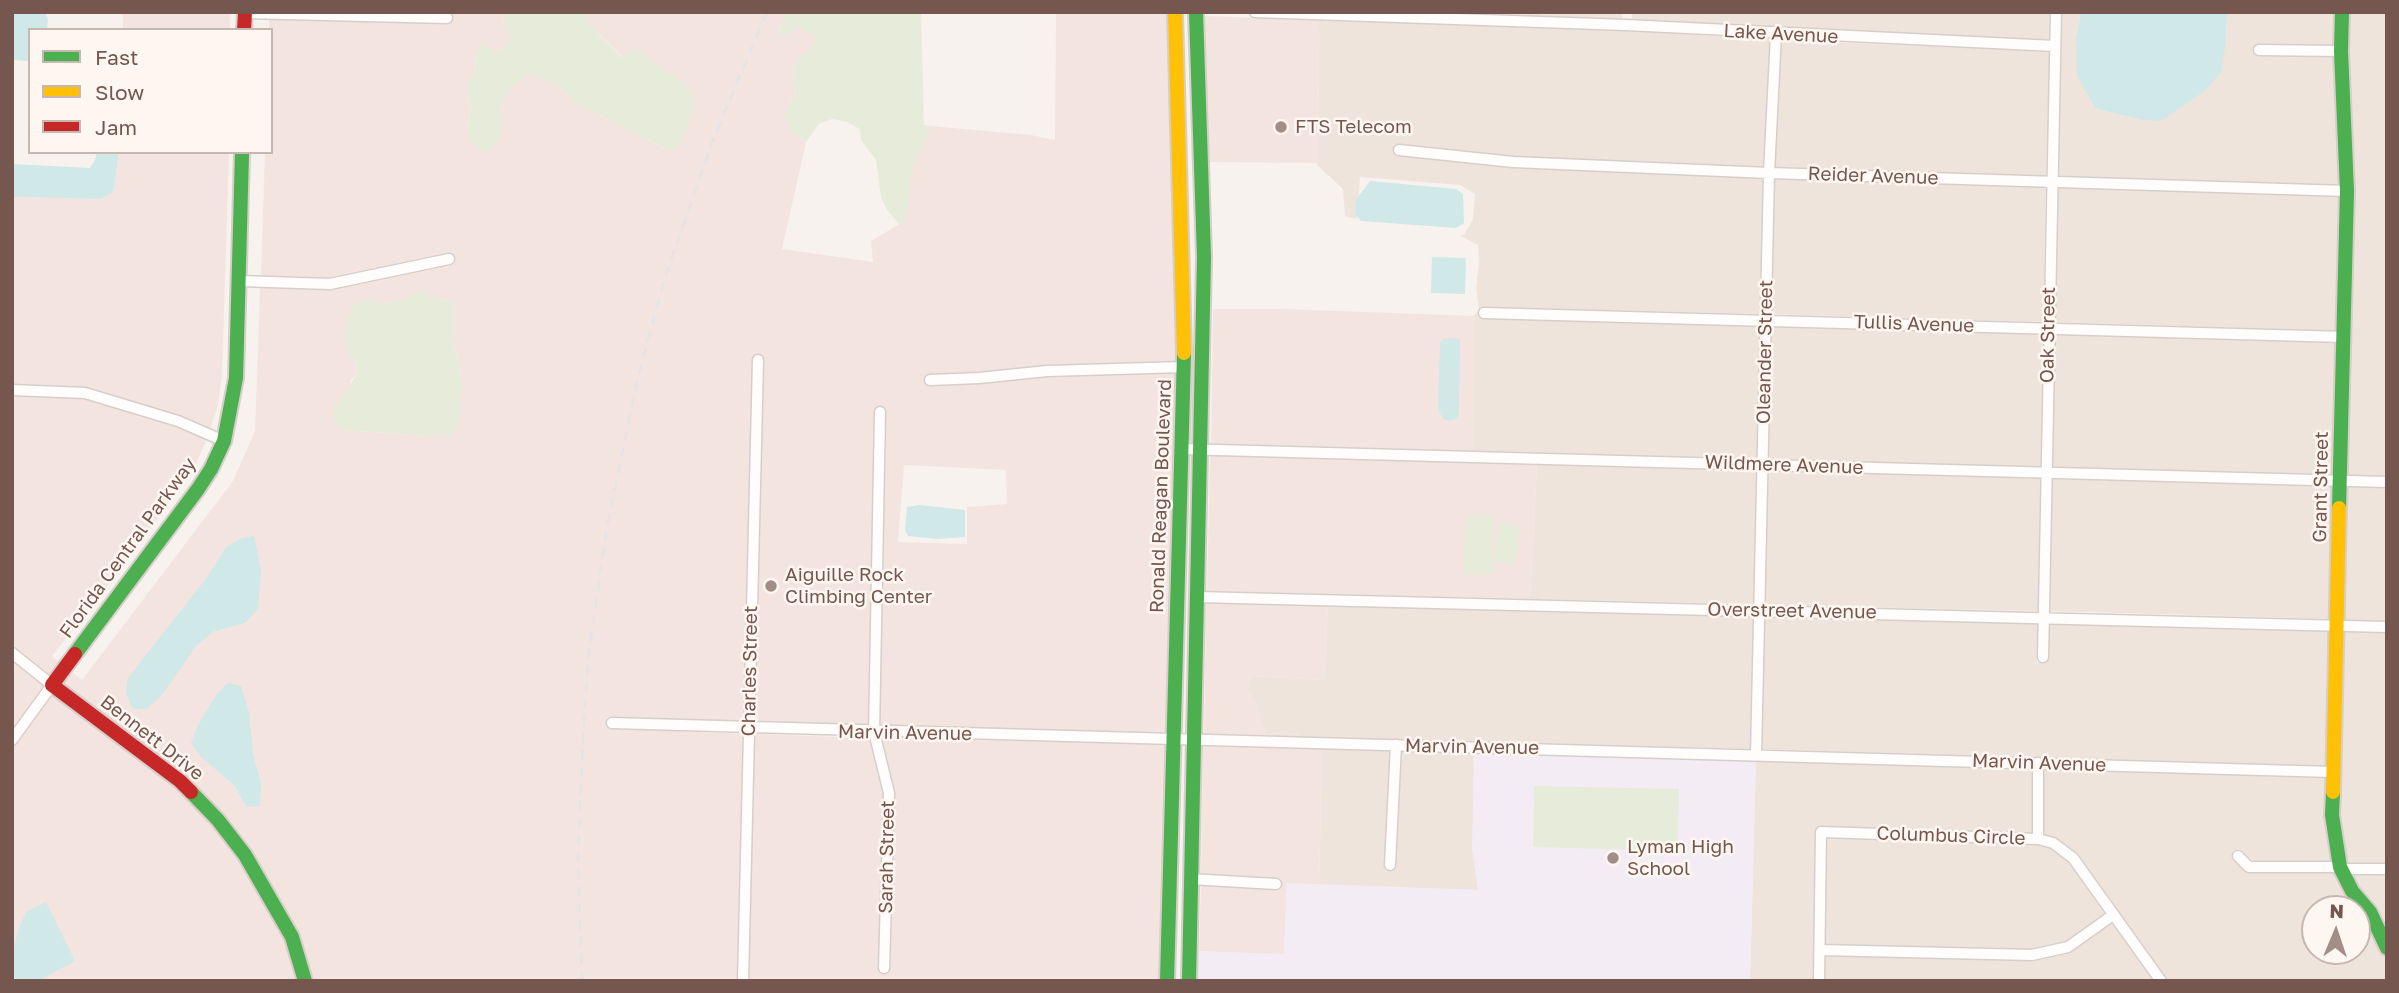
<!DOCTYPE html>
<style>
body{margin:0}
#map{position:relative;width:2399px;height:993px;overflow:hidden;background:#f7f2ee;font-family:"Golos Text",sans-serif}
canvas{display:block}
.frame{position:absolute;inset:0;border:14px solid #75574f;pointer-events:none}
.legend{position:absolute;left:28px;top:28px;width:245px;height:126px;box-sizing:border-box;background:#fef7f1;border:2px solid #c7b7b0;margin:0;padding:9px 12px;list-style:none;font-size:21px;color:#75574f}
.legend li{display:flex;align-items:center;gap:14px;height:35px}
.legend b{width:35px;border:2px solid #c7b7b0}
.north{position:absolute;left:2301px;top:895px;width:70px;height:70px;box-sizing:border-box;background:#fef7f1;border:2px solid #c7b7b0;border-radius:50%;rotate:2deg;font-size:19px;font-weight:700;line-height:28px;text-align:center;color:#75574f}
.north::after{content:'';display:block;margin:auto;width:24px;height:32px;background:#a28d87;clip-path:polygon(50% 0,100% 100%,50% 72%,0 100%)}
</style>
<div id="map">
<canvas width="2399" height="993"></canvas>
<div class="frame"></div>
<ul class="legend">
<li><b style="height:9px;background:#4caf50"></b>Fast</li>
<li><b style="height:9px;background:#ffc107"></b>Slow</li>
<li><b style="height:9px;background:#c62828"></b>Jam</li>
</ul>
<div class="north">N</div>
</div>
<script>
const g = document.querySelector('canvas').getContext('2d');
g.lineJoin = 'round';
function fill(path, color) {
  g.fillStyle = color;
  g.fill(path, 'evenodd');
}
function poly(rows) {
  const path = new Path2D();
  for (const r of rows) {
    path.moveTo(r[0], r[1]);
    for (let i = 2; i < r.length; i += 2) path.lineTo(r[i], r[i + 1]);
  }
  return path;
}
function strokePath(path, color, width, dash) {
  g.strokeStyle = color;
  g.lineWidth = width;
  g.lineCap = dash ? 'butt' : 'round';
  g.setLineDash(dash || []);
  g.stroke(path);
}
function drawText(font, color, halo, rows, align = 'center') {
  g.font = font + ' "Golos Text",sans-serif';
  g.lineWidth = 5;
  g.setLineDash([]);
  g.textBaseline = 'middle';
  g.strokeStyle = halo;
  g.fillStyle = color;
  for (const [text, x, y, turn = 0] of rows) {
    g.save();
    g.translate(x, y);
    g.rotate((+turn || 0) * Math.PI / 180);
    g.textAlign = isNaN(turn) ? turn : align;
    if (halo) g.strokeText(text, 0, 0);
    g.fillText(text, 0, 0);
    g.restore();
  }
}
const residential = poly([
 [1422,12,1622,12,1622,19],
 [1632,12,2051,12,2050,40,1632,20],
 [2061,12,2081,12,2076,37,2096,109,2142,120,2226,42,2227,12,2337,12,2337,45,2255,45,2254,55,2337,57,2342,185,2056,176],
 [2347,12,2387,12,2387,477,2345,475,2352,185],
 [1319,20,1626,31,1770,39,1765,167,1513,157,1395,144,1394,155,1513,168,1764,178,1761,314,1480,307,1480,318,1761,325,1758,459,1473,451,1474,316,1479,310,1476,288,1479,262,1478,245,1459,235,1464,235,1473,219,1475,194,1460,185,1360,177,1357,219,1345,216,1343,189,1316,164,1318,163],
 [1780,40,2050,51,2046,176,1775,167],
 [1774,179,2046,187,2043,322,1771,314],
 [2056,187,2342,196,2339,331,2053,322],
 [1770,325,2043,333,2041,468,1768,459],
 [2053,333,2339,342,2335,475,2051,468],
 [1537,464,1758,470,1755,604,1530,599],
 [1768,470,2040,479,2039,611,1765,605],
 [2050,479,2335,486,2333,619,2049,611],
 [2345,486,2387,488,2387,621,2343,620],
 [1328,605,1755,615,1751,749,1303,737,1296,734,1267,733,1261,722,1257,704,1247,691,1252,676,1324,680],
 [1765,616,2039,622,2037,662,2047,663,2049,622,2333,630,2328,767,1761,749],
 [2343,631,2387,632,2387,863,2345,863,2337,815],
 [1396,745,1474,747,1478,890,1319,885,1322,749,1391,751,1390,841],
 [1756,755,2033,769,2033,834,1821,827,1816,833,1814,981,1750,981],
 [2043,769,2328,778,2334,862,2251,861,2238,848,2232,856,2249,873,2336,873,2366,916,2381,948,2387,962,2387,981,2167,981,2077,855,2056,839,2043,835],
 [2315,909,2357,909,2357,951,2315,951],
 [1826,838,2037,845,2051,849,2069,862,2106,914,2066,942,2032,950,1825,944],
 [2350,874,2387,874,2387,936,2356,888],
 [2112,922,2155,981,1823,981,1824,956,2033,961,2071,952]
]);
const commercial = poly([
 [123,12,230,12,230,30,123,30],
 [429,12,504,12,503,21,511,38,505,47,497,51,493,51,486,45,476,55,474,72,467,84,467,96,471,105,467,131,500,114,505,96,514,84,527,75,536,75,553,83,580,105,668,150,623,58,587,22,587,12,787,12,777,34,798,26,813,35,814,40,811,48,800,58,793,69,795,94,787,109,790,130,806,142,782,249,873,262,871,241,906,220,912,170,931,126,1031,135,1055,140,1056,12,1168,12,1175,219,1177,362,1047,365,978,372,925,375,926,385,979,383,1047,376,1177,373,1167,733,879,727,884,407,875,407,869,726,755,723,763,355,754,355,745,722,607,717,607,728,745,734,738,981,310,981,249,851,59,683,69,670,82,680,233,481,255,431,260,287,331,289,454,263,452,253,330,278,261,276,265,152,271,152,271,30,269,30,269,19,452,23,452,13],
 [421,290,431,297,454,302,455,346,462,379,450,434,427,436,345,430,351,380,357,374,355,361,370,300,387,303,407,298],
 [904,465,1006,470,1007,504,967,507,967,544,898,542],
 [226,547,245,623,213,632,196,646,204,581],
 [253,753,261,782,246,807,234,785],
 [1205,16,1319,20,1318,163,1209,162],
 [119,152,229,152,222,376,218,405,210,429,179,416,86,388,12,384,12,197,101,199,113,193],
 [1213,309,1283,309,1475,316,1473,451,1211,444],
 [12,395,85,399,176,427,207,439,193,470,98,599,52,656,61,664,51,677,12,647],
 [1210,455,1537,464,1530,599,1207,591],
 [1206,603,1328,605,1324,680,1252,676,1247,691,1257,704,1261,721,1267,733,1296,734,1303,737,1204,735],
 [12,660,45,686,12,731],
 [53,692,177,786,214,824,241,858,288,939,300,981,39,981,75,960,26,913,19,927,12,960,12,748],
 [754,734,869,738,884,794,880,974,889,973,894,793,879,738,1166,744,1162,981,748,981],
 [1203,746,1322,749,1319,885,1287,884,1284,955,1199,951,1201,885,1280,890,1281,879,1201,874]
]);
const education = poly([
 [1474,747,1756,755,1750,981,1189,981,1189,951,1284,954,1287,883,1478,890,1472,850]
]);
const green = poly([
 [504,12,587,12,587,22,622,58,628,52,636,51,643,53,685,85,696,96,691,116,678,149,668,150,580,105,553,83,536,75,527,75,514,84,506,96,502,105,500,135,495,146,488,151,483,150,471,142,467,131,471,105,467,96,467,84,474,72,476,55,481,45,486,45,493,51,497,51,505,47,510,38,503,21],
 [787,12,921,12,924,125,931,126,912,171,906,221,899,224,887,210,881,197,876,160,861,140,860,129,847,122,832,119,820,123,806,142,790,130,785,118,787,109,795,94,793,69,800,58,811,48,814,40,813,35,798,27,788,34,777,34],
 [421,290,431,297,454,302,455,346,462,379,459,426,450,435,427,436,345,430,335,423,333,411,357,374,355,361,348,353,345,339,347,319,354,304,370,300,387,303,407,298],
 [1466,515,1494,516,1492,575,1464,574],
 [1499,522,1520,525,1516,564,1494,562],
 [1534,786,1679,789,1678,851,1533,847]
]);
const water = poly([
 [12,12,45,12,48,19,47,30,30,30,28,61,12,60],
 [2081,12,2227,12,2226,42,2221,72,2206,90,2161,121,2142,120,2096,109,2077,76,2076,37],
 [96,152,119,152,113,193,101,199,12,197,12,164,90,168,96,158],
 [1370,181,1456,189,1463,194,1464,223,1456,228,1361,221,1355,214,1356,200],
 [1432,257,1466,258,1465,294,1431,293],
 [1455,338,1460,340,1459,412,1457,419,1449,421,1443,419,1438,409,1440,343,1443,339],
 [919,505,965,510,965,537,938,539,908,536,905,530,907,507],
 [254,536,261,571,258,609,245,623,213,632,196,646,162,695,147,709,133,709,126,694,128,678,204,581,226,547,242,538],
 [227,683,241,686,249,712,253,753,261,782,260,806,246,807,234,785,201,757,191,743,198,725,215,697],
 [46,902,75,961,39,981,13,981,13,950,19,927,26,912]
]);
const street = poly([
 [1255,12,1626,25,2055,46],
 [245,13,447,18],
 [2259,50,2341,51],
 [1399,150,1513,162,1769,173,2347,191],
 [239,281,330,284,449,259],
 [1484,313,2344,337],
 [930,380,979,378,1047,371,1184,367],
 [12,390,85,393,178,421,224,441],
 [880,412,874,732,889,793,884,968],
 [1181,449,2387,482],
 [1197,597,2387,627],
 [12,653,52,685,12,740],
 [2043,657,2056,12],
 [612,723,2333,772],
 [1756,755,1769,173,1776,34],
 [2038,839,2038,763],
 [2238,856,2249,867,2340,867],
 [1390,865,1396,745],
 [2341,869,2387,869],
 [1190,879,1276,884],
 [1820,950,2032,955,2068,947,2113,915],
 [743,981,758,360],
 [1819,981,1821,832,2038,839,2053,843,2073,858,2161,981]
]);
const fast = poly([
 [2339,508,2347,191,2341,51,2342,12],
 [75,654,198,489,211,469,224,441,236,378,242,152],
 [191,792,218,820,245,855,292,937,305,981],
 [2333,792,2332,815,2340,867,2352,891,2370,912,2387,948],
 [1167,981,1184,353],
 [1189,981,1204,257,1196,12]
]);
const slow = poly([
 [1175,12,1184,353],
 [2333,792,2339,508]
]);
const jam = poly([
 [244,30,245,12],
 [75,654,52,685,180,781,191,792]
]);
const rail = poly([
 [582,981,578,859,584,716,589,652,608,521,637,382,665,277,713,140,767,12]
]);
const markers = [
 [1281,127,7,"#a28d87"],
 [771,586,7,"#a28d87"],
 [1613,858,7,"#a28d87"]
];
const streetNames = [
 ["Lake Avenue",1781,34,3],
 ["Reider Avenue",1873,176,2],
 ["Tullis Avenue",1914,324,2],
 ["Oak Street",2048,335,-89],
 ["Oleander Street",1765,352,-89],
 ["Wildmere Avenue",1784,465,2],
 ["Grant Street",2321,487,-89],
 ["Ronald Reagan Boulevard",1161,496,-88],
 ["Florida Central Parkway",128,548,-54],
 ["Overstreet Avenue",1792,611,1],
 ["Charles Street",750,671,-89],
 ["Marvin Avenue",905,733,1],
 ["Bennett Drive",152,738,38],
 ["Marvin Avenue",1472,747,1],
 ["Marvin Avenue",2039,763,2],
 ["Columbus Circle",1951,836,2],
 ["Sarah Street",887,857,-89]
];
const poiNames = [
 ["FTS Telecom",1295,127],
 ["Aiguille Rock",785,575],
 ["Climbing Center",785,597],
 ["Lyman High",1627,847],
 ["School",1627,869]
];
fill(residential, '#efe4dc');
fill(commercial, '#f4e4e0');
fill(education, '#f3ecf4');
fill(green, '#e7ecda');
fill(water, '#d0e8e7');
strokePath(street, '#d6ceca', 13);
strokePath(fast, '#d7ceca', 18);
strokePath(slow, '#d7ceca', 18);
strokePath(jam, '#d7ceca', 18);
strokePath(street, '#fefdfc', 10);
strokePath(fast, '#4caf50', 14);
strokePath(slow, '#ffc107', 14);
strokePath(jam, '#c62828', 14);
strokePath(rail, '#e5e3e6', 2.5, [10, 7]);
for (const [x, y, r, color] of markers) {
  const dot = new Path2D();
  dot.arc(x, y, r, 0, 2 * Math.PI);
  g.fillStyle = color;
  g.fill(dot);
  strokePath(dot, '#fef7f1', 2.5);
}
drawText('19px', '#75574f', '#fef7f1', streetNames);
drawText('19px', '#75574f', '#fef7f1', poiNames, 'left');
</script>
